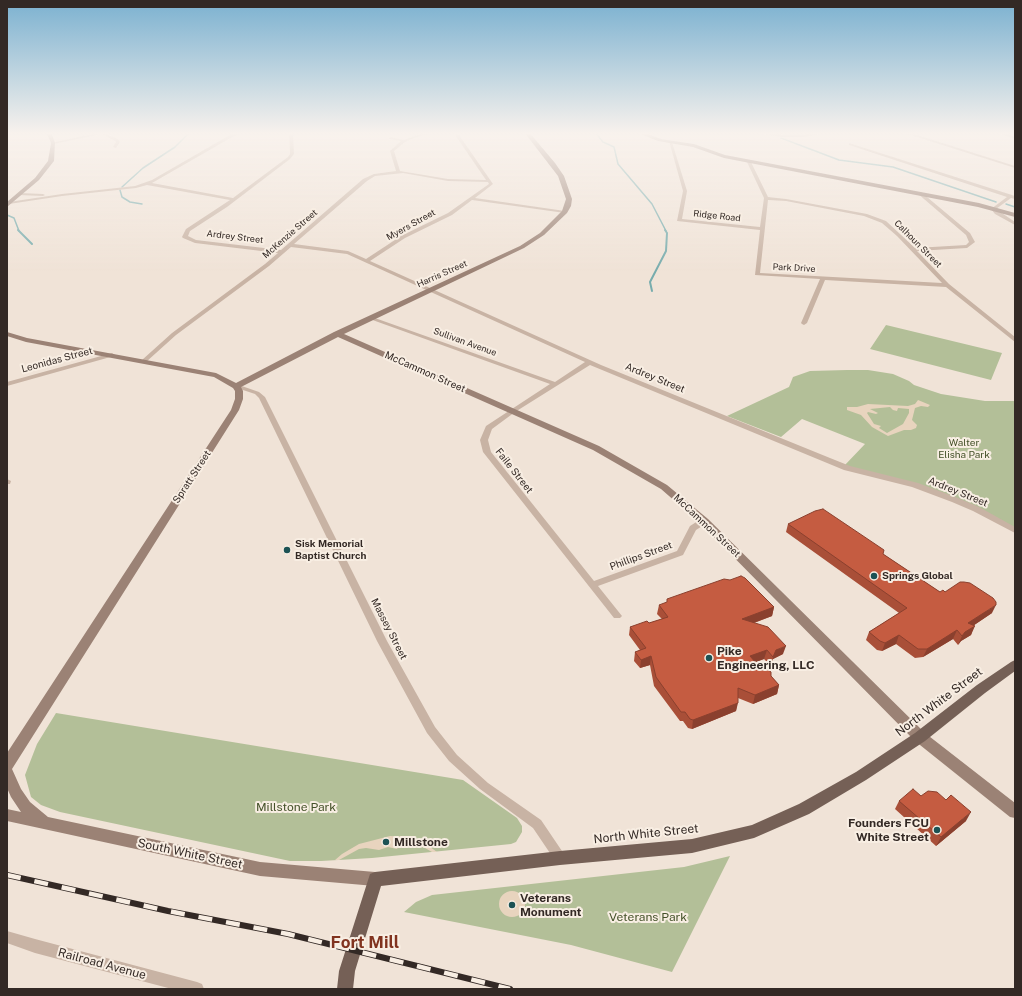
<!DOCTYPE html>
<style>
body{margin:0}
#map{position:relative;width:1022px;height:996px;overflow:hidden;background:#f0e3d7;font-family:"Public Sans",sans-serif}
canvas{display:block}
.frame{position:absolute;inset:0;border:8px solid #332925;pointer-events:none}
</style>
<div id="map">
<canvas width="1022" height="996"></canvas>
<div class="frame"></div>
</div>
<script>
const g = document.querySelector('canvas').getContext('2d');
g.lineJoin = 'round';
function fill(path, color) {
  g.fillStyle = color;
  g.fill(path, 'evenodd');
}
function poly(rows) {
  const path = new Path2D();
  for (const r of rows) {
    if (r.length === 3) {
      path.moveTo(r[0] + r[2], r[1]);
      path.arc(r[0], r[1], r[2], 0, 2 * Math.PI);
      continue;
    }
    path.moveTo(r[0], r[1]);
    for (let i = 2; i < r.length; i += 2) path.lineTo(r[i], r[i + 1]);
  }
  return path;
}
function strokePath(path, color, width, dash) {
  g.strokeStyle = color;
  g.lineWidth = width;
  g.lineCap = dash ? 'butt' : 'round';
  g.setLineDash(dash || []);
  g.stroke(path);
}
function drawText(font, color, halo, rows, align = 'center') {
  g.font = font + ' "Public Sans",sans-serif';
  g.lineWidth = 4;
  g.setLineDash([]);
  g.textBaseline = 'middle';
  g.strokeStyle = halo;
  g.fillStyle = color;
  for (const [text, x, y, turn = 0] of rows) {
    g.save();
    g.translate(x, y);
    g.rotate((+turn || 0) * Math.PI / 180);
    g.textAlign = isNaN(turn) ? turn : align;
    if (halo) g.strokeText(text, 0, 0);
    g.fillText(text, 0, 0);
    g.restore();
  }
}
const green = poly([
 [886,325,1002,353,991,380,870,349],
 [847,370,868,370,893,374,909,381,914,385,941,394,985,401,1015,401,1015,528,933,490,844,466,865,444,802,419,781,437,727,416,789,387,793,377,810,371],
 [56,713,463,780,517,818,522,826,522,832,516,842,511,844,372,858,321,861,290,861,60,812,41,805,31,797,25,775,37,744],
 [730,856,672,972,571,945,404,912,416,902,432,895,684,867]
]);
const plaza = poly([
 [918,400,930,405,928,407,921,406,915,408,912,420,917,425,916,428,911,430,904,430,888,436,872,427,861,415,847,410,847,407,857,407,868,404,908,406,915,404],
 [890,407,893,410,897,411,898,408,909,409,909,413,903,424,887,433,879,428,881,426,874,424,867,413,868,412,876,414,878,413,870,409],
 [390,836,410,837,422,841,437,852,432,852,425,848,413,844,399,845,397,849,388,847,379,850,366,848,359,849,339,860,335,860,342,854,359,844],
 [512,904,13]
]);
const streamFar1 = poly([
 [595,132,603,142,614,147,618,164,652,204,666,231],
 [781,138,839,160,893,167,996,202],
 [122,187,143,168,175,147,190,132],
 [120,190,122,197,130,202,142,204],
 [1006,204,1015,207],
 [7,215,14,218,19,231]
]);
const stream = poly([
 [18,230,32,244],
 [652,291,650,282,666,251,667,233,665,230]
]);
const street = poly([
 [101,132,111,132,106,134,118,139,120,142,116,148,113,147,116,142,115,141,102,134,53,144,51,143,101,132],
 [235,132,241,132,152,183,233,198,288,157,290,154,289,132,293,132,294,154,290,159,227,207,190,231,188,236,196,240,281,250,363,179,374,174,396,171,390,151,401,141,389,139,390,137,404,140,426,132,435,132,414,138,405,142,394,151,400,171,448,179,486,180,453,132,457,132,493,184,475,198,565,211,567,212,565,213,472,200,452,215,405,238,370,261,601,365,830,458,850,466,918,483,958,498,979,507,1015,527,1015,533,973,511,952,502,912,487,844,470,590,365,515,412,492,429,488,440,491,452,594,581,677,551,690,526,701,519,707,519,708,521,707,523,696,530,683,555,598,586,622,616,620,618,614,618,483,452,480,440,486,426,550,384,367,318,370,316,372,317,555,382,585,362,347,254,291,247,269,266,176,335,146,362,142,362,142,360,172,333,265,264,278,253,195,243,183,238,182,237,186,229,230,200,147,185,136,188,62,196,9,204,7,203,9,202,62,194,135,186,152,180,235,132],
 [403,173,448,181,488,182,489,184,448,213,401,236,366,259,348,251,294,244,367,181,375,176,403,173],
 [752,132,766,132,783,135,804,135,817,132,828,132,804,137,783,137,752,132],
 [901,132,908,132,1015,166,1015,168,901,132],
 [995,132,1002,132,1015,137,1015,139,995,132],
 [669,141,672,142,687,191,682,219,760,227,764,198,747,162,749,161,751,162,768,197,786,199,867,214,886,221,915,248,966,245,969,242,966,235,917,193,921,192,970,233,975,242,967,248,917,251,949,284,1015,337,1015,342,946,287,825,280,807,323,804,325,802,324,801,323,820,279,755,275,760,230,677,221,683,191,669,141],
 [768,200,786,201,864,216,882,223,897,236,942,283,760,273,768,200],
 [849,143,1015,196,1015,199,1011,198,996,209,1015,222,1015,225,995,214,991,209,1007,197,849,145,849,143],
 [20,193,43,194,45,195,43,196,18,195,18,194,20,193],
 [112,353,115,355,114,356,7,386,7,382,112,353],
 [236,384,259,392,265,397,387,641,435,727,457,755,488,783,541,820,564,854,566,858,564,862,560,864,556,862,533,828,480,789,449,761,427,733,377,641,259,398,255,394,234,387,233,386,236,384],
 [7,479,11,481,10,484,7,484,7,479],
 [7,931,35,939,197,982,202,984,204,989,172,989,35,953,7,943,7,931]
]);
const secondary = poly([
 [46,132,51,132,55,143,54,161,39,180,7,207,7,202,35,178,48,161,51,143,46,132],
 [524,132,529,132,555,163,564,176,572,199,571,206,567,213,544,235,524,248,344,334,599,446,667,485,708,519,925,733,1015,803,1015,818,1010,817,915,741,700,523,661,489,593,450,338,337,241,387,243,391,243,399,239,410,12,769,21,789,30,802,48,817,260,862,375,872,380,874,383,879,380,884,375,886,260,876,7,821,7,809,21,812,11,797,7,788,7,753,231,410,235,399,235,391,233,388,214,377,26,342,7,336,7,332,27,338,216,373,236,383,334,332,520,246,540,233,562,211,566,199,558,176,524,132],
 [635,132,643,132,661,139,694,144,725,155,979,203,1015,213,1015,217,978,207,724,158,693,147,658,141,635,132]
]);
const primary = poly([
 [1015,660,1015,671,985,693,925,741,866,780,809,814,754,838,692,853,560,865,381,886,355,971,353,989,337,989,339,971,370,874,375,872,560,851,692,839,752,825,799,804,856,772,915,733,977,685,1011,662,1015,660]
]);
const rail = poly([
 [7,875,168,911,288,934,510,989]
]);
const wall = poly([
 [788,524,883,554,940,592,945,592,992,613,974,625,971,635,961,641,958,645,953,639,923,657,915,658,896,644,882,651,877,650,866,640,869,632,899,613,786,532],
 [659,605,774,607,772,616,754,623,783,654,773,659,771,666,764,659,755,662,762,670,771,676,779,685,777,694,753,704,738,698,736,711,692,729,688,728,683,721,680,721,654,686,650,665,640,668,634,661,635,652,640,650,629,635,630,627,649,623,662,619,657,614],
 [921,796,966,821,936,846,895,809,899,801]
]);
const shadedWall = poly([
 [996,605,992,613,964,632,968,623],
 [774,607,772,616,740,628,742,619],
 [975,626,971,635,961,641,958,645,962,636,965,632],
 [957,630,953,639,923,657,927,649],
 [899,635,896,644,882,651,885,643],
 [786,646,783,654,773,659,771,666,773,657,776,650],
 [767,650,764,659,748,665,750,656],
 [651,656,650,665,640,668,641,660],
 [779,685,777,694,753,704,755,695],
 [738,703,736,711,692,729,693,720],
 [971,812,966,821,936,846,941,837]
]);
const building = poly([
 [823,509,884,550,883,554,940,592,943,590,945,592,960,582,964,582,970,583,993,598,996,602,996,605,968,623,975,626,965,632,962,636,957,630,927,649,918,649,899,635,885,643,880,641,869,632,907,608,788,524,815,511,823,509],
 [741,576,745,578,774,607,742,619,768,627,786,646,776,650,773,657,767,650,750,656,762,670,767,669,771,672,771,676,779,685,755,695,738,688,738,703,693,720,690,719,685,712,681,712,656,677,651,656,641,660,635,652,646,648,630,627,647,621,649,623,668,617,659,605,667,602,667,599,724,579,730,580,741,576],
 [913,789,921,796,928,791,937,792,946,800,951,795,971,812,941,837,899,801,913,789]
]);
const markers = [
 [287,550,4,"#1c5254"],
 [874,576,4,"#1c5254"],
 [709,658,4,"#1c5254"],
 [937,830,4,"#1c5254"],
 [386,842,4,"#1c5254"],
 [512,905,4,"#1c5254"]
];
const farStreetnames = [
 ["Ridge Road",717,216,6],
 ["Myers Street",411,225,-29],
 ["McKenzie Street",290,234,-41],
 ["Ardrey Street",235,237,7],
 ["Calhoun Street",918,244,45],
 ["Park Drive",794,268,3],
 ["Harris Street",442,274,-24],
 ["Sullivan Avenue",465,342,20]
];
const streetNames = [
 ["Leonidas Street",57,360,-15],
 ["McCammon Street",425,372,24],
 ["Ardrey Street",655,378,22],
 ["Faile Street",514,471,52],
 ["Spratt Street",192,477,-57],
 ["Ardrey Street",958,492,22],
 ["McCammon Street",707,526,43],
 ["Phillips Street",641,556,-20],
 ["Massey Street",389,629,63]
];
const parkNames = [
 ["Walter",964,443],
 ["Elisha Park",964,455]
];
const poiNames = [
 ["Sisk Memorial",295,544],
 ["Baptist Church",295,556],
 ["Springs Global",882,576]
];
const nearPoinames = [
 ["Pike",717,651],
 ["Engineering, LLC",717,665],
 ["Founders FCU",929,823,"right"],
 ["White Street",929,837,"right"],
 ["Millstone",394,842],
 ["Veterans",520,898],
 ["Monument",520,912]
];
const nearStreetnames = [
 ["North White Street",939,702,-37],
 ["North White Street",646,834,-6],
 ["South White Street",190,854,12],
 ["Railroad Avenue",102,964,15]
];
const nearParknames = [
 ["Millstone Park",296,807],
 ["Veterans Park",648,917]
];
const nearDistrictnames = [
 ["Fort Mill",365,943]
];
fill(green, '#b3bf98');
fill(plaza, '#e8d4be');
strokePath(streamFar1, '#77acad', 1.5);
strokePath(stream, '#77acad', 2);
fill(street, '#c8b3a4');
fill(secondary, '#9b8275');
fill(primary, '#756056');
strokePath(rail, '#332925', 6);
strokePath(rail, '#f8eee3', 4.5, [14]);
fill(wall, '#a94f38');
fill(shadedWall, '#8a402e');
fill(building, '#c55c41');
strokePath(building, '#8a402e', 1);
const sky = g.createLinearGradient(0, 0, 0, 272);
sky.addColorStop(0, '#7bb1d0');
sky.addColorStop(0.49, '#f8f2ed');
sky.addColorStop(1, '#f8f2ed00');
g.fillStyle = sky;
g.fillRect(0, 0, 1022, 272);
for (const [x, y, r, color] of markers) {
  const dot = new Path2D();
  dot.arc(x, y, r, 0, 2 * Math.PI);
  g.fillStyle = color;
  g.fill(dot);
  strokePath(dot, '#f8eee3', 1.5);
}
drawText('9px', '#332925', '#f8eee3', farStreetnames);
drawText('10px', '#332925', '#f8eee3', streetNames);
drawText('10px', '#445129', '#f8eee3', parkNames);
drawText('bold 10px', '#332925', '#f8eee3', poiNames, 'left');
drawText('bold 12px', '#332925', '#f8eee3', nearPoinames, 'left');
drawText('12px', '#332925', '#f8eee3', nearStreetnames);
drawText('12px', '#445129', '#f8eee3', nearParknames);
drawText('bold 17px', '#81331f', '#f8eee3', nearDistrictnames);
</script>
